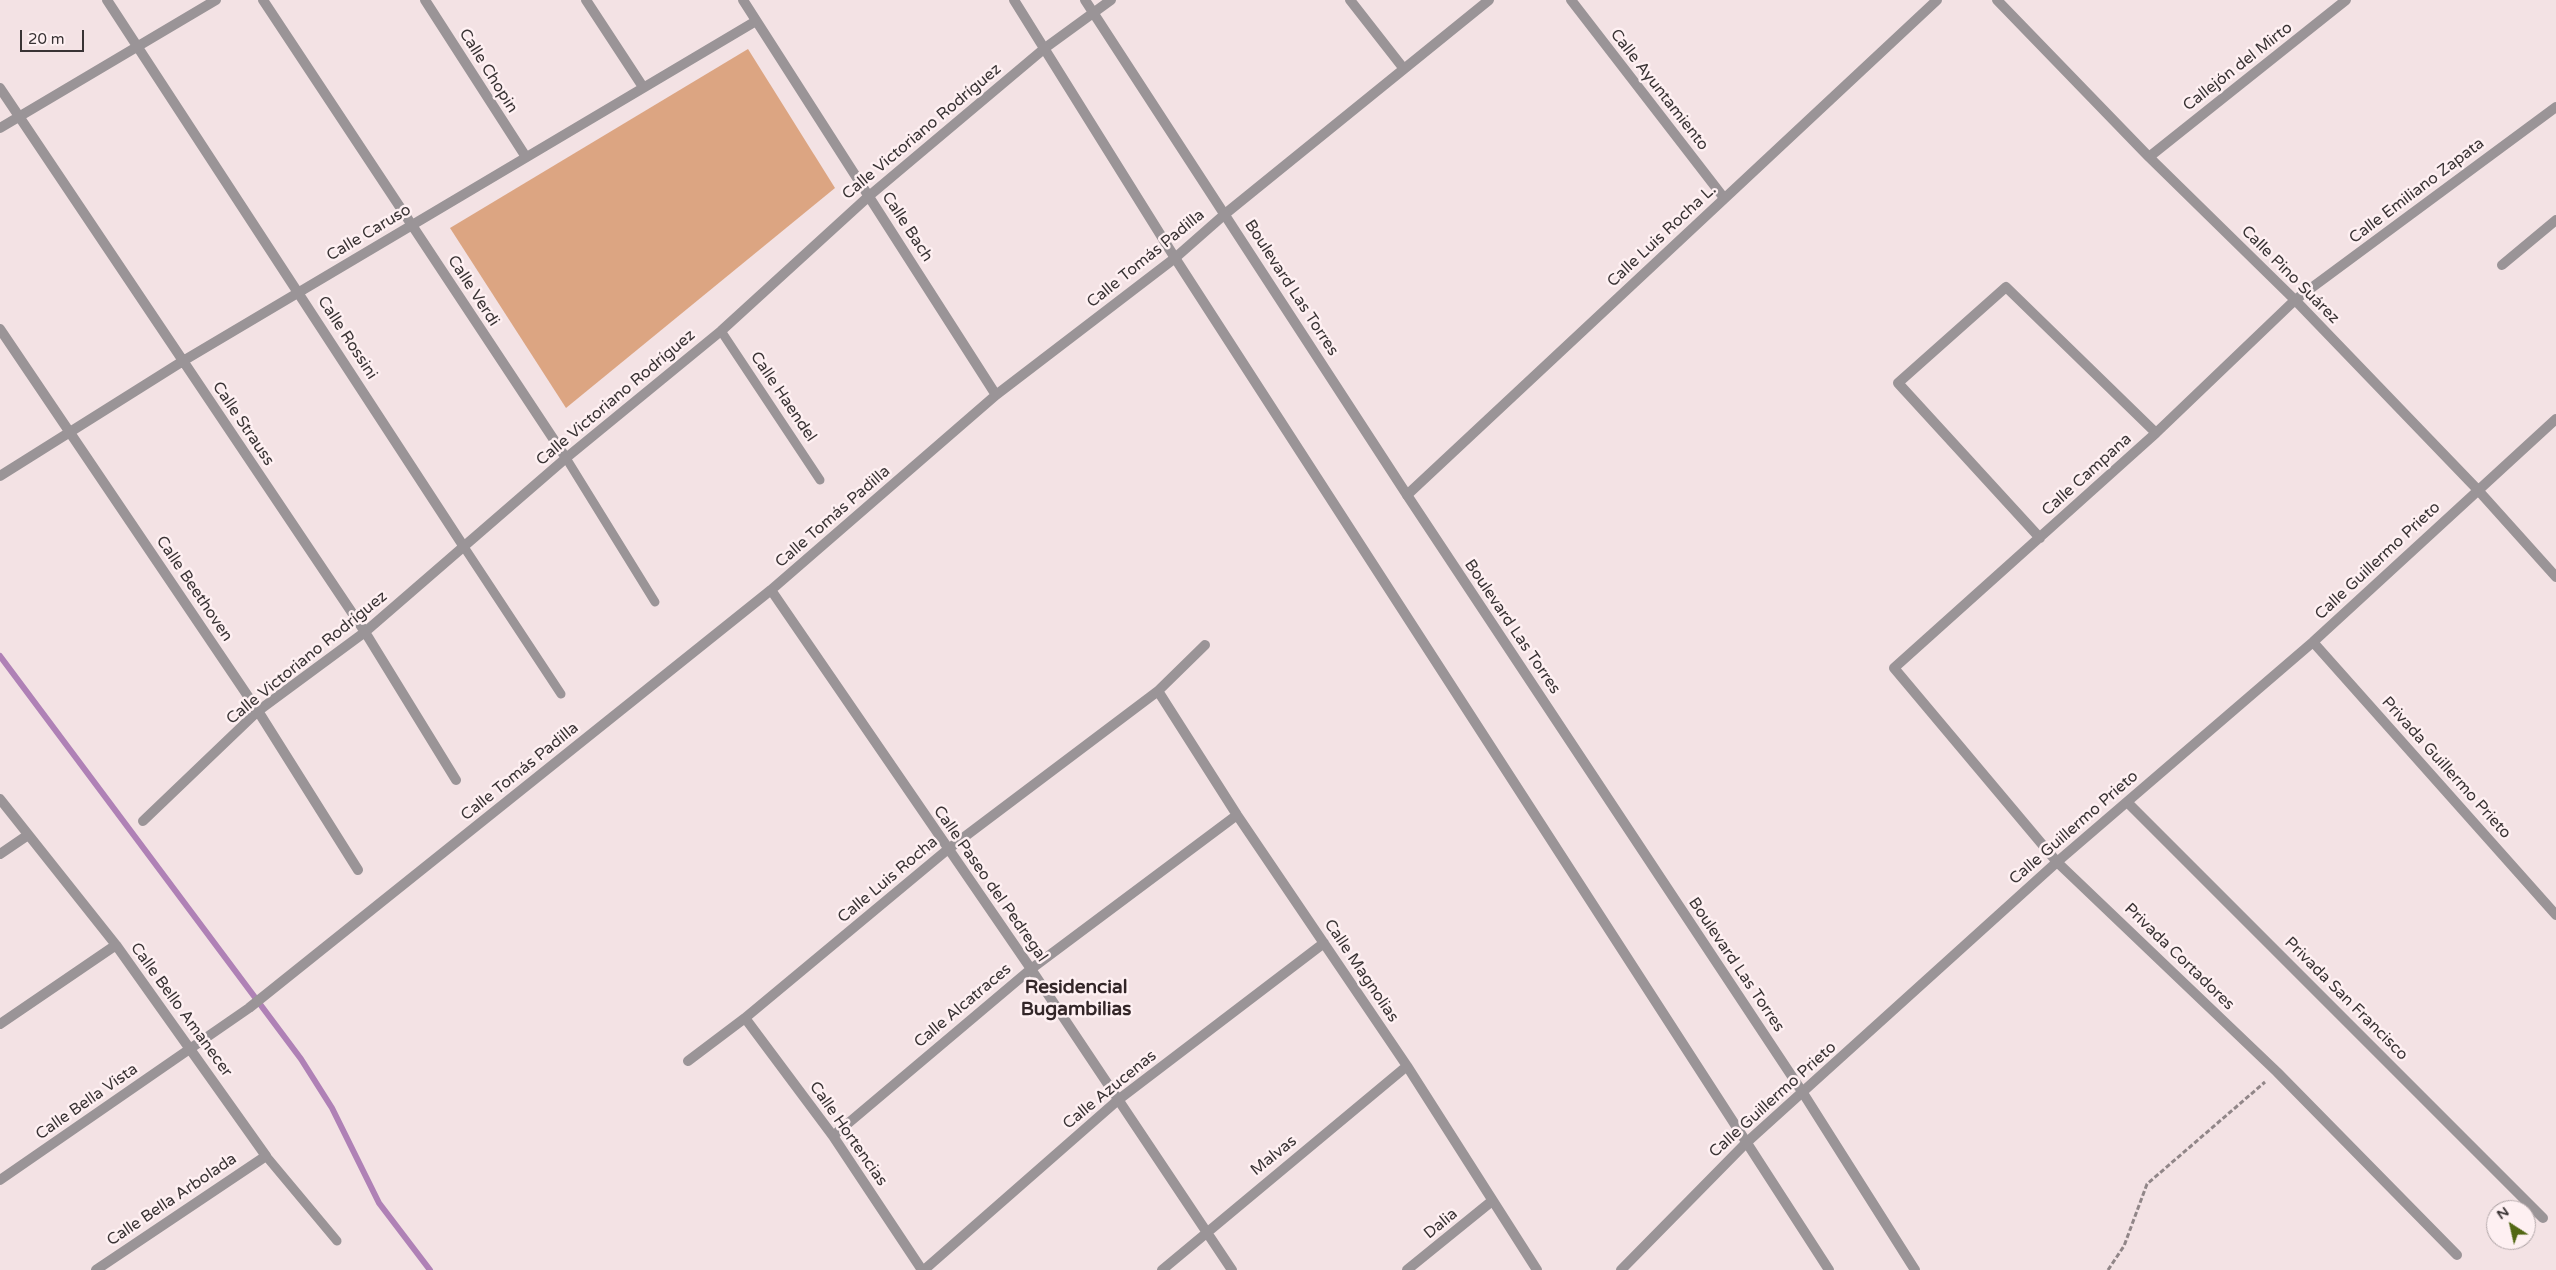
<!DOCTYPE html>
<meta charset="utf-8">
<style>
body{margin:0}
#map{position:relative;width:2556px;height:1270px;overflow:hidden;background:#f3e2e4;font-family:"Varela Round",sans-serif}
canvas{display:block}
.north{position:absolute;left:2486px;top:1200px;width:50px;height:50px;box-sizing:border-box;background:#fef0f2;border:1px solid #afa4a6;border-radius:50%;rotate:325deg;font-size:14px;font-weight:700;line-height:20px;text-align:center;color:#393334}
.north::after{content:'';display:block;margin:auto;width:18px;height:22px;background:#526714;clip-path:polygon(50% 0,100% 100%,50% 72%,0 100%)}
.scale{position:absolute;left:20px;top:30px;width:64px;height:22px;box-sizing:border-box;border:2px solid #393334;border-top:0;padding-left:6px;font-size:15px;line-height:18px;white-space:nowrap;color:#393334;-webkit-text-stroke:4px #fef0f2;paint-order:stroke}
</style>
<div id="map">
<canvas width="2556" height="1270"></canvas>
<div class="north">N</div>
<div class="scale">20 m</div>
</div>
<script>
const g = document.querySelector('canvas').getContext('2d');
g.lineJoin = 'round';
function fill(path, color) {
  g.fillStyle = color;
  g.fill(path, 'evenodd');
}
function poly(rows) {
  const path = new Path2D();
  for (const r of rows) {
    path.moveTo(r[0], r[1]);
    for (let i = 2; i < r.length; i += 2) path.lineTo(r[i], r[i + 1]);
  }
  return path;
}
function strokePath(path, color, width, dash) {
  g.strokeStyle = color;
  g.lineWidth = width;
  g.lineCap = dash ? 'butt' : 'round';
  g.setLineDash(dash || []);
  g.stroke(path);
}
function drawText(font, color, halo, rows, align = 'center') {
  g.font = font + ' "Varela Round",sans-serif';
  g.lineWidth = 5;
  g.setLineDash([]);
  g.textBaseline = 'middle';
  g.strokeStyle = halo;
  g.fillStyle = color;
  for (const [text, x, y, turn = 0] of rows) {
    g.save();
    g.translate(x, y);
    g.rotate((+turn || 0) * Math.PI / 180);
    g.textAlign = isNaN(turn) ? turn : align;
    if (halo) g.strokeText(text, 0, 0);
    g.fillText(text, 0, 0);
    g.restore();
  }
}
const green = poly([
 [748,49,835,188,566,408,450,228]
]);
const stream = poly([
 [0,656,301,1059,332,1108,379,1203,430,1270]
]);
const path = poly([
 [2108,1270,2124,1246,2147,1184,2265,1082]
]);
const service = poly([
 [721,331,820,480],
 [566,458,655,602],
 [464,547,561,694],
 [266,1156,337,1241]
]);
const minor = poly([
 [107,0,464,547],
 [263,0,566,458],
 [425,0,526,157],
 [586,0,643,87],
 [743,0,996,395],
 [1350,0,1404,69],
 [1571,0,1724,198],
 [1997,0,2149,157,2295,300,2477,489,2556,577],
 [0,88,365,632,456,780],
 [0,128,216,0],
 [2149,157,2346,0],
 [2502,265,2556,220],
 [0,329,258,711,358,870],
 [0,476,183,361,756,21],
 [1407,495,1937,0],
 [2040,538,1898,383,2006,287,2156,433],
 [771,590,1031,969,1232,1270],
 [2313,642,2556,915],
 [1158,691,1237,815,1407,1066,1537,1270],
 [0,799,116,945,266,1156,96,1270],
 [2127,802,2543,1218],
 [143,821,258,711,365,632,566,458,721,331,869,196,1045,48,1111,0],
 [0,854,28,835],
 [745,1018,833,1136,922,1270],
 [0,1024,116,945],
 [688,1061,745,1018,947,850,1158,691,1205,645],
 [833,1136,1031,969,1237,815],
 [0,1180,249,1008,771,590,996,395,1175,258,1225,214,1489,0],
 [2457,1255,2277,1072,2057,862,1894,668,2156,433,2295,300,2556,107],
 [924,1270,1118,1100,1324,943],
 [1162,1270,1407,1066],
 [1407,1270,1492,1201],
 [1621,1270,1746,1143,2057,862,2313,642,2556,419]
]);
const tertiary = poly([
 [1014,0,1175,258,1829,1270],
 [1085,0,1407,495,1803,1093,1915,1270]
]);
const streetNames = [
 ["Callejón del Mirto",2238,67,-38],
 ["Calle Chopin",488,71,58],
 ["Calle Ayuntamiento",1659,90,52],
 ["Calle Victoriano Rodríguez",922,132,-40],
 ["Calle Emiliano Zapata",2417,191,-37],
 ["Calle Bach",907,227,57],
 ["Calle Caruso",369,233,-31],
 ["Calle Luis Rocha L.",1662,236,-43],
 ["Calle Tomás Padilla",1146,259,-39],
 ["Calle Pino Suárez",2290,275,45],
 ["Boulevard Las Torres",1291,288,57],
 ["Calle Verdi",473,291,57],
 ["Calle Rossini",347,338,57],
 ["Calle Haendel",783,397,56],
 ["Calle Victoriano Rodríguez",616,398,-40],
 ["Calle Strauss",243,424,56],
 ["Calle Campana",2087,475,-42],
 ["Calle Tomás Padilla",833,517,-41],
 ["Calle Guillermo Prieto",2378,561,-43],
 ["Calle Beethoven",194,589,56],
 ["Boulevard Las Torres",1512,627,56],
 ["Calle Victoriano Rodríguez",307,658,-39],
 ["Privada Guillermo Prieto",2446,768,48],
 ["Calle Tomás Padilla",520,772,-39],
 ["Calle Guillermo Prieto",2074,828,-41],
 ["Calle Luis Rocha",888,880,-40],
 ["Calle Paseo del Pedregal",990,884,55],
 ["Privada Cortadores",2179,957,44],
 ["Boulevard Las Torres",1736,965,56],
 ["Calle Magnolias",1361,971,56],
 ["Privada San Francisco",2346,999,45],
 ["Calle Alcatraces",963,1006,-40],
 ["Calle Bello Amanecer",181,1010,54],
 ["Calle Azucenas",1110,1090,-39],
 ["Calle Guillermo Prieto",1773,1100,-42],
 ["Calle Bella Vista",87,1102,-35],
 ["Calle Hortencias",848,1134,55],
 ["Malvas",1274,1156,-39],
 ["Calle Bella Arbolada",172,1200,-34],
 ["Dalia",1441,1224,-39]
];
const quarterNames = [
 ["Residencial",1076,988],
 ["Bugambilias",1076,1010]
];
fill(green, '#dca582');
strokePath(stream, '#af81b6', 6);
strokePath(path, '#918688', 3, [5, 2.5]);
strokePath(service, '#9a9497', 9);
strokePath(minor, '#9a9497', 10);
strokePath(tertiary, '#9a9497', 10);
drawText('16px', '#393334', '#fef0f2', streetNames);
drawText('bold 19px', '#332628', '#fef0f2', quarterNames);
</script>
